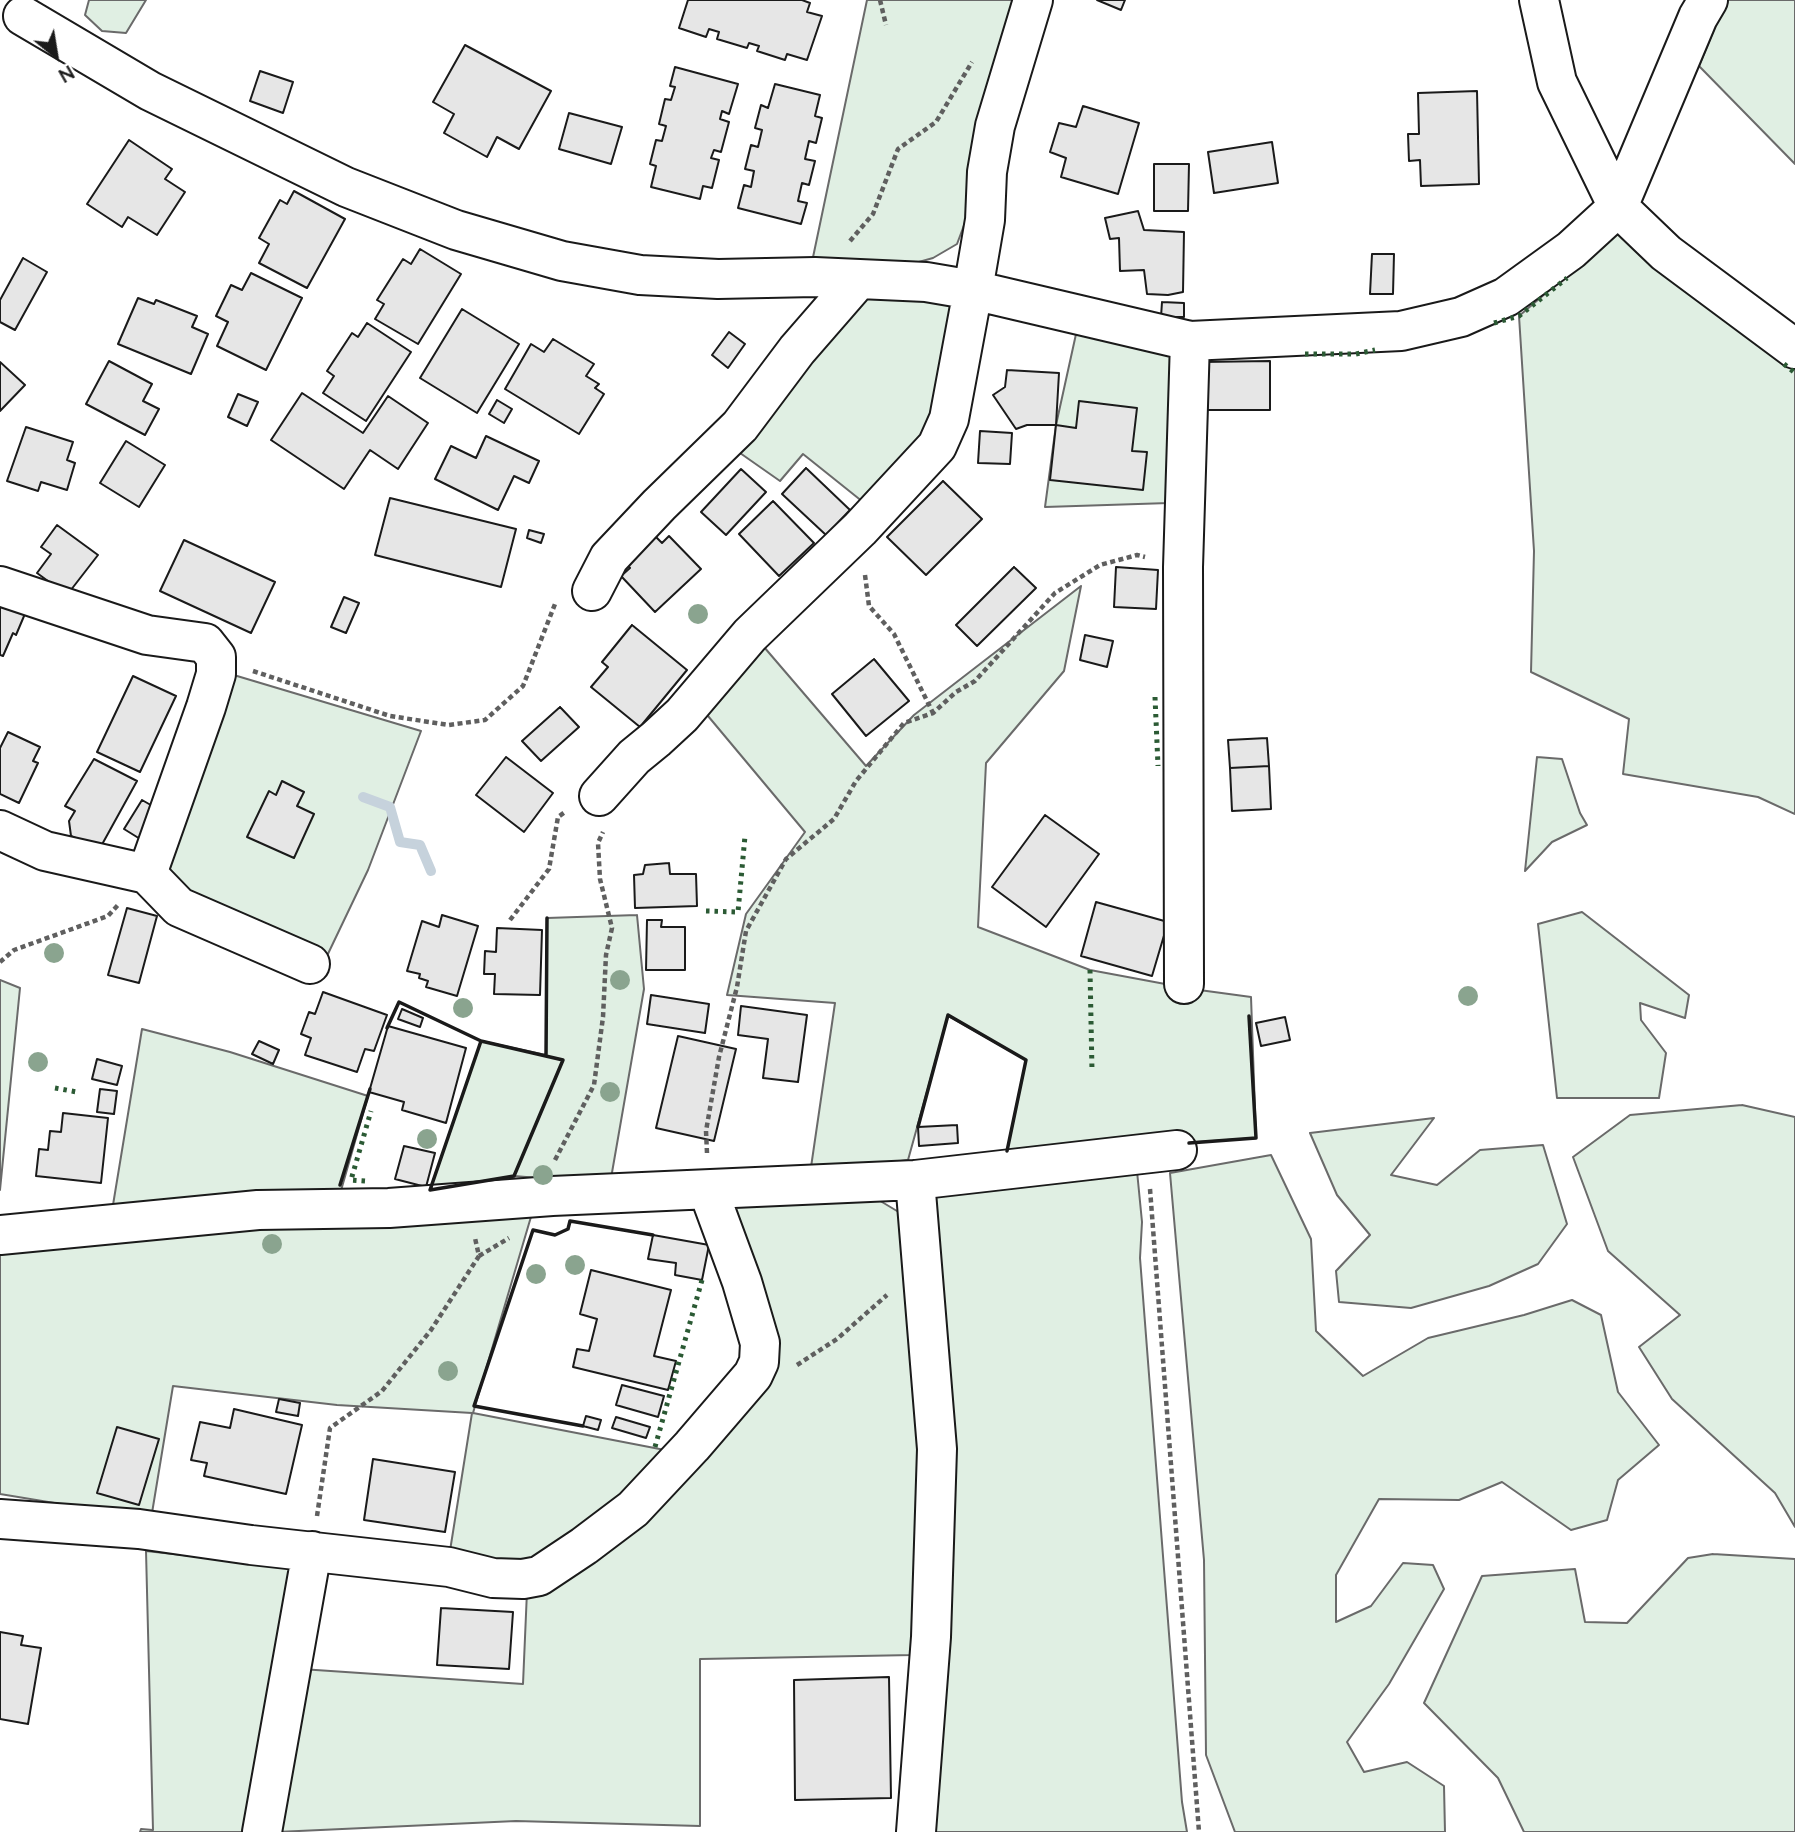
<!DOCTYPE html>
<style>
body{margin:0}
#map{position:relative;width:1795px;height:1832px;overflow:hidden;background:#fff;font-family:Mulish,sans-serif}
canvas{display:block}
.north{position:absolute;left:21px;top:21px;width:70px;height:70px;-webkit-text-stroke:5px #fff;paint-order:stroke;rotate:150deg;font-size:19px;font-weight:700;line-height:28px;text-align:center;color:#1a1a1a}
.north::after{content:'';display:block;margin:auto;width:24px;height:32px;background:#1a1a1a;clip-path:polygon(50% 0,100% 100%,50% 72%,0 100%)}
</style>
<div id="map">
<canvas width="1795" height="1832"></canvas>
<div class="north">N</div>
</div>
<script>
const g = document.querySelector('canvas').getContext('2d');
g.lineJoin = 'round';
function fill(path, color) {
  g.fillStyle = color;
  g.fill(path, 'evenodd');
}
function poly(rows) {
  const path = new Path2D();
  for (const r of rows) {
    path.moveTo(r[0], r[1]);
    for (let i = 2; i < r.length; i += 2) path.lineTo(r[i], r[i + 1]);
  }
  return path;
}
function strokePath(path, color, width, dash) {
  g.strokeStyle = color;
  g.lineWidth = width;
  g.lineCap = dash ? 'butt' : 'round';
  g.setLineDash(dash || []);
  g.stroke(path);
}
const green = poly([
 [89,0,146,0,126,33,102,31,85,15,89,0],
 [867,0,1019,0,966,220,957,244,933,258,908,265,812,262,867,0],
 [1726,0,1795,0,1795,164,1699,66,1726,0],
 [1621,229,1795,359,1795,814,1758,797,1623,774,1629,719,1531,672,1534,551,1519,316,1621,229],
 [871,291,957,303,939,414,868,506,803,454,780,481,730,446,871,291],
 [1078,325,1171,343,1169,503,1045,507,1056,425,1078,325],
 [1081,586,1064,671,986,763,978,927,1090,970,1192,989,1251,997,1256,1138,1139,1146,1007,1151,1026,1060,948,1016,908,1160,810,1174,835,1003,727,995,746,914,805,832,703,710,758,640,866,766,914,715,1081,586],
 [217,670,421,731,368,870,326,958,147,882,217,670],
 [1537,757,1562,759,1580,813,1587,825,1552,842,1525,871,1537,757],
 [1582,912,1689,995,1685,1018,1640,1003,1641,1020,1666,1053,1659,1098,1557,1098,1538,924,1582,912],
 [637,915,644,989,610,1184,514,1176,430,1190,481,1041,546,1055,547,918,637,915],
 [0,980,20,988,0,1190,0,980],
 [142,1029,230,1052,368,1096,340,1194,112,1211,142,1029],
 [1742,1105,1795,1117,1795,1527,1775,1493,1672,1399,1639,1347,1680,1315,1608,1251,1573,1157,1630,1115,1742,1105],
 [1434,1118,1391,1175,1437,1185,1480,1150,1543,1145,1567,1224,1538,1264,1489,1286,1411,1308,1339,1302,1336,1271,1370,1235,1337,1195,1310,1133,1434,1118],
 [1271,1155,1311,1239,1316,1331,1363,1376,1428,1338,1524,1315,1572,1300,1601,1315,1618,1392,1659,1445,1618,1480,1607,1520,1571,1530,1502,1482,1459,1500,1379,1499,1336,1575,1336,1622,1371,1606,1403,1563,1433,1565,1444,1589,1389,1684,1347,1742,1364,1772,1407,1762,1444,1786,1445,1832,1235,1832,1206,1755,1204,1560,1170,1173,1271,1155],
 [1137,1171,1142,1222,1140,1258,1182,1802,1187,1832,934,1832,933,1192,1137,1171],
 [877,1199,902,1214,928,1448,913,1655,700,1659,700,1826,516,1821,277,1832,301,1669,523,1684,527,1591,769,1370,725,1202,877,1199],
 [533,1210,473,1413,670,1451,620,1509,525,1573,449,1557,472,1413,337,1405,173,1386,151,1519,0,1494,0,1246,354,1220,533,1210],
 [146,1551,292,1567,244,1832,140,1832,141,1829,153,1830,146,1551],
 [1713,1554,1795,1559,1795,1832,1524,1832,1498,1778,1424,1703,1482,1576,1575,1569,1585,1622,1627,1623,1688,1558,1713,1554]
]);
const stream = poly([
 [363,797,390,807,400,842,420,845,431,871]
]);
const building = poly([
 [688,0,802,0,810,3,807,12,822,16,807,60,787,54,785,60,757,51,759,46,749,43,747,48,717,39,719,32,709,29,706,37,679,28,688,0],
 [1097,0,1125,0,1121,10,1097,0],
 [465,45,551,91,519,149,497,137,487,157,444,133,454,114,433,102,465,45],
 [675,67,738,84,729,114,722,111,720,119,729,122,721,152,714,150,711,158,719,160,712,188,703,186,700,199,651,187,656,166,650,164,656,140,662,141,666,126,659,124,665,99,671,100,675,87,670,86,675,67],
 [260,71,293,82,283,113,250,101,260,71],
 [775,84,820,95,815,116,822,118,816,143,809,141,805,159,815,161,809,185,802,183,798,201,807,203,801,224,738,208,744,185,751,187,754,171,745,169,751,145,758,147,762,130,755,128,761,105,768,108,775,84],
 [1477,91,1479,184,1421,186,1420,160,1409,161,1408,134,1419,134,1418,93,1477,91],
 [1083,106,1139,123,1118,194,1061,177,1066,158,1050,152,1059,123,1076,127,1083,106],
 [569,113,622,127,611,164,559,149,569,113],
 [129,140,172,169,165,179,185,192,157,235,128,217,122,227,87,204,129,140],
 [1272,142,1278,183,1214,193,1208,152,1272,142],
 [1154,164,1189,164,1188,211,1154,211,1154,164],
 [294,191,345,219,307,288,259,263,269,244,259,238,280,200,287,204,294,191],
 [1138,211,1144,230,1184,232,1183,292,1168,295,1147,294,1144,270,1120,271,1119,238,1110,239,1105,218,1138,211],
 [420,249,461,274,418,344,375,319,384,304,377,300,403,259,411,264,420,249],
 [1372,254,1394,254,1393,294,1370,294,1372,254],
 [23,258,47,272,15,330,0,322,0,300,23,258],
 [251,273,302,298,266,370,217,346,228,322,216,316,231,285,242,290,251,273],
 [138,298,154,304,156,300,197,316,192,327,208,334,191,374,118,344,138,298],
 [1162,302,1184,303,1184,317,1161,317,1162,302],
 [462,309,519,344,477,413,420,378,462,309],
 [367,323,411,352,366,421,323,393,334,376,327,371,352,333,358,337,367,323],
 [729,332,745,344,728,368,712,355,729,332],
 [553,339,594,364,586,376,599,384,595,388,604,394,579,434,505,389,531,344,544,352,553,339],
 [109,361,152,384,143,401,159,409,145,435,86,404,109,361],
 [1270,361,1270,410,1202,410,1202,362,1270,361],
 [0,362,25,385,0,411,0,362],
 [1007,370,1059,373,1056,425,1027,425,1016,429,993,395,1005,387,1007,370],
 [302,393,363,433,388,396,428,423,398,469,370,450,344,489,271,440,302,393],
 [238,394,258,402,247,426,228,417,238,394],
 [497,400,512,409,504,423,489,414,497,400],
 [1079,401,1137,408,1132,451,1147,452,1143,490,1050,480,1056,425,1076,428,1079,401],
 [26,427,73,442,67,460,75,463,67,490,41,482,38,491,7,481,26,427],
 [980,431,1012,433,1010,464,978,463,980,431],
 [486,436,539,461,529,483,514,476,498,510,435,479,451,446,476,458,486,436],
 [126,441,165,465,139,507,100,483,126,441],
 [806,468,850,510,826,535,782,494,806,468],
 [741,469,766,492,726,535,701,512,741,469],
 [943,481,982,519,926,575,887,537,943,481],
 [390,498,516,529,501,587,375,555,390,498],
 [773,501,814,543,779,576,739,534,773,501],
 [57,525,98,555,67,595,37,573,51,554,41,547,57,525],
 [529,530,544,534,541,543,527,538,529,530],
 [652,533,662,543,669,536,701,569,655,612,621,576,630,568,623,560,652,533],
 [184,540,275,582,251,633,160,591,184,540],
 [1014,567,1036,588,977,646,956,625,1014,567],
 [1116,567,1158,570,1156,609,1114,607,1116,567],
 [0,597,27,609,16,635,13,633,3,656,0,655,0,597],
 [344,597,359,603,346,633,331,627,344,597],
 [632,625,687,670,640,727,591,687,608,667,602,662,632,625],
 [1085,635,1113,641,1107,667,1080,660,1085,635],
 [874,659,909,701,866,736,832,694,874,659],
 [133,676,176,696,140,772,97,752,133,676],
 [560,707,579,727,541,761,522,741,560,707],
 [8,732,40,747,33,761,38,763,19,803,0,794,0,748,8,732],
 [1267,738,1269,766,1230,768,1228,740,1267,738],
 [506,757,553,793,524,832,476,795,506,757],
 [94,759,137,781,94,859,82,841,71,836,69,821,75,811,65,806,94,759],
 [1269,766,1271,809,1232,811,1230,768,1269,766],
 [282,781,304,792,297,806,314,814,294,858,247,837,269,791,276,795,282,781],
 [142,800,163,812,145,842,124,829,142,800],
 [1045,815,1099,854,1046,927,992,887,1045,815],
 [669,863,670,874,696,874,697,906,635,908,634,875,643,874,645,865,669,863],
 [1096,902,1168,922,1152,976,1081,956,1096,902],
 [127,908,157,916,139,983,108,975,127,908],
 [442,915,478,926,457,996,426,987,428,981,419,978,420,974,407,971,422,921,439,927,442,915],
 [647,920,662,920,661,927,685,927,685,970,646,970,647,920],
 [497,928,542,930,540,995,494,994,495,974,484,974,485,951,496,952,497,928],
 [323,992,387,1015,374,1051,365,1049,357,1072,305,1055,311,1038,301,1034,309,1012,315,1014,323,992],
 [651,995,709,1004,705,1033,647,1024,651,995],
 [741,1006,807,1015,798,1082,763,1078,768,1039,738,1035,741,1006],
 [402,1009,423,1018,420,1027,398,1019,402,1009],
 [1285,1017,1290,1040,1261,1046,1256,1023,1285,1017],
 [388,1026,466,1048,446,1123,402,1110,404,1102,369,1092,388,1026],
 [678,1036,736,1049,714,1141,656,1128,678,1036],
 [259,1041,279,1050,273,1064,252,1054,259,1041],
 [97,1059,122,1066,117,1085,92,1079,97,1059],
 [100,1089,117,1091,114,1114,97,1112,100,1089],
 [63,1113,108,1118,101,1183,36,1176,39,1149,48,1150,50,1131,61,1132,63,1113],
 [957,1125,958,1143,919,1146,918,1127,957,1125],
 [404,1146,435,1153,426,1187,395,1179,404,1146],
 [653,1235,709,1245,702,1280,675,1275,676,1263,648,1259,653,1235],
 [591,1270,671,1290,654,1356,676,1361,668,1390,573,1367,577,1349,589,1351,597,1319,580,1314,591,1270],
 [622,1385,664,1396,658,1417,616,1405,622,1385],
 [279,1399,300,1403,298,1416,276,1412,279,1399],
 [234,1409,302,1425,286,1494,204,1476,207,1463,191,1460,200,1422,230,1428,234,1409],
 [586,1416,601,1420,598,1430,583,1426,586,1416],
 [616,1417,650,1427,646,1438,612,1428,616,1417],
 [117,1427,159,1439,139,1505,97,1493,117,1427],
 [373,1459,455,1472,445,1532,364,1520,373,1459],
 [441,1608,513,1612,509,1669,437,1665,441,1608],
 [0,1632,23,1636,21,1645,41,1648,28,1724,0,1719,0,1632],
 [889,1677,891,1798,795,1800,794,1680,889,1677]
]);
const path = poly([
 [880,0,886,25],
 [850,241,873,214,898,149,936,122,972,62],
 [865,575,869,606,894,634,933,713],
 [253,671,390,716,449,725,485,720,523,686,555,604],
 [510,920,549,869,558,817,565,812],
 [0,962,14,950,108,916,118,905],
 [707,1153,706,1131,719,1057,737,987,746,931,786,859,834,819,856,781,904,723,933,713,956,692,975,681,1055,593,1100,565,1137,555,1145,557],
 [555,1160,594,1085,603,1017,606,955,612,928,600,879,598,843,603,832],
 [1150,1189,1199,1832],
 [479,1256,509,1238],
 [797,1365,837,1339,887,1295],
 [317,1516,330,1428,382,1391,431,1330,479,1256,475,1238]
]);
const minor = poly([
 [1539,0,1557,82,1618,207,1666,253,1795,349],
 [23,16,150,91,346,187,456,230,562,261,640,275,718,279,815,277,926,282,973,290,1190,341,1401,331,1461,317,1506,297,1571,250,1618,207,1698,17,1708,0],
 [0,586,147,635,205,643,216,657,216,674,206,707,147,874],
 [592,591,609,558,659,505,740,426,797,350,857,281],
 [599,796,634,757,656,739,682,715,750,635,860,529,937,446,949,419,973,290,985,220,987,172,995,126,1033,0],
 [0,830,45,851,147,874,179,907,310,964],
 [1184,984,1183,567,1190,341],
 [915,1180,937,1449,931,1637,916,1832],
 [0,1235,258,1210,389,1208,552,1196,915,1180,1177,1150],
 [0,1519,139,1529,251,1545,449,1567,493,1578,523,1579,539,1576,584,1546,633,1509,692,1446,753,1375,759,1362,760,1343,742,1282,708,1190],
 [262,1832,312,1551]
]);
const hedge = poly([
 [1494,323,1519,316,1567,278],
 [1305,354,1356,354,1375,350],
 [1784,364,1795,373],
 [1155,697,1158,766],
 [706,911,738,912,745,836],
 [1090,970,1092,1071],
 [55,1088,77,1092],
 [365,1181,351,1180,371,1111],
 [655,1447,702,1280]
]);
const wall = poly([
 [387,1028,399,1002,481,1041],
 [481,1041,563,1060,514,1176,430,1190,481,1041],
 [546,1056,547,918],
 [918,1127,948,1015,1026,1060,1007,1151],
 [1189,1143,1256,1138,1249,1016],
 [340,1185,370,1089],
 [583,1426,474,1406,533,1230,555,1235,568,1229,570,1221,653,1235]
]);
const trees = [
 [698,614],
 [54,953],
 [620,980],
 [1468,996],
 [463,1008],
 [38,1062],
 [610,1092],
 [427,1139],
 [543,1175],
 [272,1244],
 [575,1265],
 [536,1274],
 [448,1371]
];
fill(green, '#e0efe3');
strokePath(green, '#6a6a6a', 2);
strokePath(stream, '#c6d2dc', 10);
fill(building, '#e6e6e6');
strokePath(building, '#1a1a1a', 2);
strokePath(minor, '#1a1a1a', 42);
strokePath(path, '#5f5f5f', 4.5, [5, 3.5]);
strokePath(minor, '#fff', 38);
strokePath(hedge, '#2b5a34', 5, [3.5, 5]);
strokePath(wall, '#1a1a1a', 3.5);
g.fillStyle = '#8aa48f';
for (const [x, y] of trees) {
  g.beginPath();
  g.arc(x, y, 10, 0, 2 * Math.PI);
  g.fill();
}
</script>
